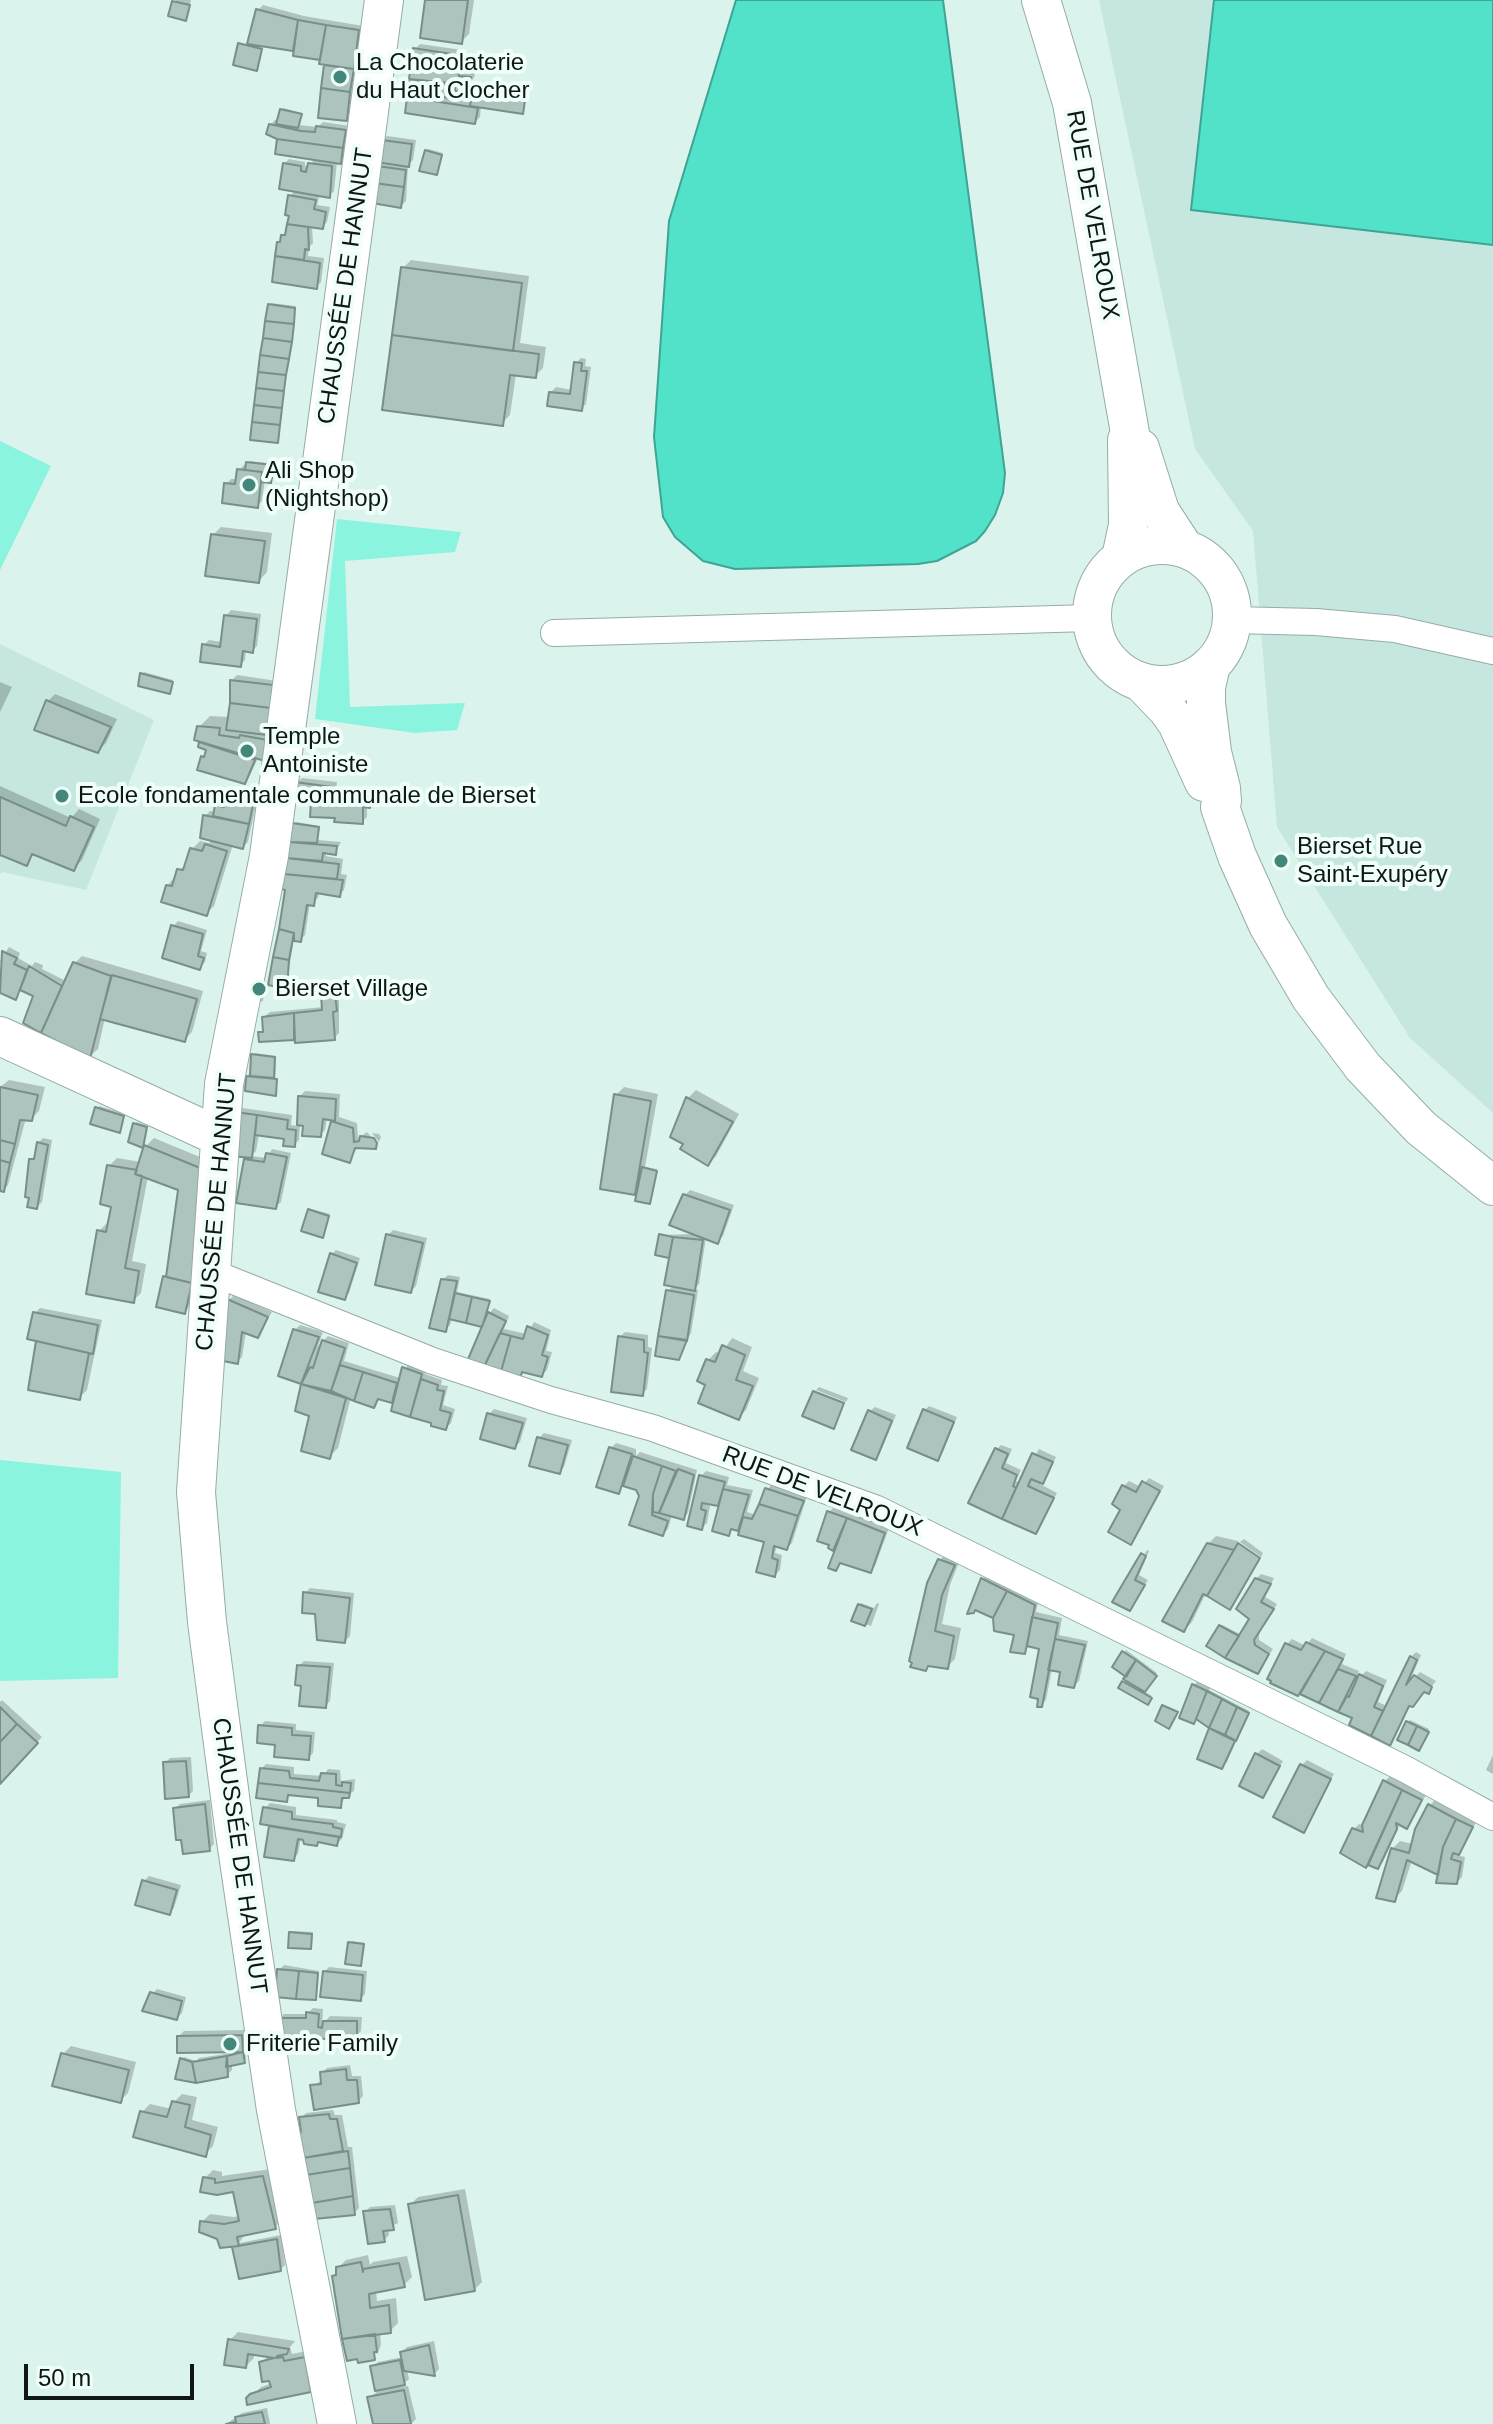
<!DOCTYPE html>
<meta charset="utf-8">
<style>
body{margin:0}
#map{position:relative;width:1493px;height:2424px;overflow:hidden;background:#dbf3ed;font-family:Arial,sans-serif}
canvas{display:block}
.scale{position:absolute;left:24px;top:2364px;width:170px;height:36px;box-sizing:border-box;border:4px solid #0e1715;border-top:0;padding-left:10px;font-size:24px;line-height:28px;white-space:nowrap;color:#0e1715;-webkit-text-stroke:6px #f0fefa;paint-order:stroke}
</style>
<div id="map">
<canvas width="1493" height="2424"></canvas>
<div class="scale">50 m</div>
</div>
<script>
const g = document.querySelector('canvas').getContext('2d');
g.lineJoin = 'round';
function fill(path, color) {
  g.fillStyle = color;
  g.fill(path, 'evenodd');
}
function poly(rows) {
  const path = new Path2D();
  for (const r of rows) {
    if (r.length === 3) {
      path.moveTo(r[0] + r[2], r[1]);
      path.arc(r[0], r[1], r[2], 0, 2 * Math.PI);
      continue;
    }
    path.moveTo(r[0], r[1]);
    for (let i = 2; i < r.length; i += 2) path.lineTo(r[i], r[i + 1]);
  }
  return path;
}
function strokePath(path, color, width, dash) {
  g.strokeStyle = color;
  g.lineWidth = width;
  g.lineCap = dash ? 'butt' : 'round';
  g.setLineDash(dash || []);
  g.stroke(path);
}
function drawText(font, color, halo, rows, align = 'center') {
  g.font = font + ' Arial,sans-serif';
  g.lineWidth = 8;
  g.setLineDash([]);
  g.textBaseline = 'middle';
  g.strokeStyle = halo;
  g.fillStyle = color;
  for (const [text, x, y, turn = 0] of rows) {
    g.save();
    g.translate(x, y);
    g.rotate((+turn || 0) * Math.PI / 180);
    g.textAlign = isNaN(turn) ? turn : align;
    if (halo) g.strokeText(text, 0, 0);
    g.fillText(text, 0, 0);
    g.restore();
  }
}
const built = poly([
 [1099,0,1493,0,1493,1113,1410,1038,1277,827,1253,531,1195,449],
 [0,644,154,720,86,890,2,872,0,875]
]);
const green = poly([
 [0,441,51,466,0,570],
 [337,519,461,532,455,552,345,561,350,707,465,703,457,730,415,733,315,719],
 [0,1460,121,1472,118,1678,0,1681]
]);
const water = poly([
 [736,0,943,0,1005,473,1003,493,995,515,985,531,976,541,937,561,918,564,735,569,703,561,675,537,663,517,654,437,669,221,736,0],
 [1214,0,1493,0,1493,245,1191,210,1214,0]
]);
const shadow = poly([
 [176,0,194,0,191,0,187,17,174,2],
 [427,0,474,0,469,34,461,42],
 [263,5,304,16,363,26,351,114,346,119,320,116,326,63,322,59,296,49,264,44,256,69,240,44,249,44,258,10],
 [420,44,462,50,461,58,476,60,476,65,468,72,475,73,474,78,469,83,459,82,459,86,475,89,477,85,527,92,524,110,522,111,481,106,480,117,475,122,409,98,415,92,409,91,415,49],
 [474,91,473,102,465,101],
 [283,108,302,113,299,125,318,127,323,122,350,126,345,157,340,162,337,162,334,191,329,196,320,194,317,205,330,207,327,222,322,227,312,226,313,243,309,247,308,256,324,258,321,282,316,287,274,280,279,243,288,230,292,215,290,196,296,190,284,164,289,159,305,162,305,166,309,167,315,158,279,135,270,125,275,120,279,121],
 [387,136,416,140,413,160,408,165,406,201,401,206,374,201,382,141],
 [428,149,443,153,437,173,426,151],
 [411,260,529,276,520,343,546,347,543,368,535,376,516,374,510,415,502,423,403,268],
 [271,303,296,306,277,441,270,305],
 [581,358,586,359,585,366,591,367,586,404,581,409,551,392,556,387,572,390,576,363],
 [250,461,274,464,273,479,265,480,262,501,257,506,226,484,231,479,237,479,239,470,244,465,248,465],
 [221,527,272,533,267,572,259,581,213,535],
 [231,610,261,614,257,646,252,651,246,650,245,660,240,665,204,645,209,640,222,642,226,616],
 [144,672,173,680,171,690,169,691,142,674],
 [237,675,277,681,274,725,249,777,244,782,203,757,208,749,201,744,204,741,199,727,210,716,229,717,232,680],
 [0,682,12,687,0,712],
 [55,694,117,719,106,743,98,751,47,702],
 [302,778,337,782,336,790,343,790,343,797,375,801,367,805,367,817,362,822,337,816,312,815,313,799,297,783],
 [0,786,71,818,79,809,100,819,82,860,74,868,35,853,26,863,2,853,0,858],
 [233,794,257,800,248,842,243,847,233,844,214,906,206,914,167,886,187,862,192,849,200,841,209,843,213,839,205,816,210,811,216,812,222,801,227,802],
 [296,822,320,826,318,840,341,842,335,853,326,851,326,856,343,859,341,874,347,875,344,890,339,895,320,892,318,898,310,903,305,935,300,940,294,939,286,986,281,929,291,842],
 [178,921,207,930,201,951,207,953,205,962,200,967,173,926],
 [9,947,20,953,18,958,32,966,35,962,43,965,42,969,66,981,74,964,82,956,203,991,192,1032,184,1040,105,1018,98,1049,90,1056,26,1022,36,995,22,989,15,997,0,990,0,974,3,967,0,961],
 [263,989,265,989,263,1001,259,1002],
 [328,990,339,990,339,1033,334,1038,261,1040,260,1033,265,1029,264,1017,270,1012,324,1007,323,995],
 [255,1053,276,1056,275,1094,248,1077],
 [9,1080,45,1087,39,1111,31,1119,26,1118,8,1185,3,1190,0,1189,0,1087],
 [624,1087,658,1094,645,1167,657,1169,649,1202,640,1187,634,1193,616,1095],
 [696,1090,739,1114,716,1156,708,1164,686,1144,672,1136,688,1098],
 [305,1091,340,1094,339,1117,357,1123,358,1138,367,1132,377,1144,375,1147,358,1146,349,1161,325,1153,333,1120,327,1118,325,1130,320,1135,306,1124,300,1124,299,1140,294,1145,286,1138,259,1134,256,1151,251,1156,267,1158,272,1149,291,1153,281,1202,275,1207,245,1160,250,1156,237,1112,242,1108,292,1115,291,1125,299,1126,300,1096],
 [99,1106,125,1114,121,1129,93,1123],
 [137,1122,148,1126,143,1145,135,1124],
 [372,1133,379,1134,381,1137,379,1142],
 [43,1138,52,1140,42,1202,37,1207,31,1160,36,1154,38,1143],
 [154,1138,212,1162,196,1275,189,1307,184,1312,165,1277,169,1273,180,1188,148,1176,132,1261,146,1264,141,1293,133,1301,99,1231,107,1223,110,1224,113,1205,109,1166,117,1158,141,1162,146,1146],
 [690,1190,734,1205,723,1236,718,1241,706,1237,699,1284,694,1289,698,1290,691,1333,680,1355,668,1291,674,1285,673,1252,669,1256,661,1235,695,1234,685,1195],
 [311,1209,330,1214,323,1236,309,1210],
 [393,1230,427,1238,416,1286,411,1291,388,1235],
 [336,1250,360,1258,349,1293,344,1298,331,1255],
 [448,1275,460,1277,457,1292,490,1299,485,1318,494,1308,509,1316,504,1329,527,1334,534,1322,551,1330,546,1351,552,1352,547,1370,542,1375,525,1371,519,1379,484,1325,452,1318,450,1325,445,1330,442,1280],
 [234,1295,272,1312,258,1336,246,1332,242,1357,237,1362,220,1358,229,1300],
 [40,1308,102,1320,87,1390,79,1398,37,1342,35,1313],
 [300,1325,323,1332,318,1346,328,1336,349,1343,344,1361,400,1378,409,1363,426,1369,425,1374,442,1380,441,1385,448,1386,443,1405,455,1409,451,1423,446,1428,434,1421,393,1410,395,1402,380,1398,374,1406,351,1397,338,1448,330,1456,312,1415,303,1385,306,1382,281,1375,295,1330],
 [625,1332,648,1335,648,1347,652,1348,647,1389,642,1394,620,1337],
 [732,1338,752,1347,743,1371,759,1378,746,1410,738,1418,708,1360,716,1352,721,1354],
 [819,1387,848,1398,846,1402,816,1390],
 [929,1406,957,1417,942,1454,938,1459,924,1411],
 [875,1407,896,1415,880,1453,875,1458,870,1411],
 [494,1409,527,1418,520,1442,515,1447,489,1414],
 [544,1433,572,1440,564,1467,559,1472,539,1438],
 [616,1443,636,1449,636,1456,640,1452,697,1470,688,1513,683,1518,672,1515,668,1529,663,1534,637,1489,624,1484,619,1492,611,1448],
 [1001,1445,1012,1449,1006,1463,1021,1470,1016,1481,1020,1483,1039,1449,1056,1457,1047,1476,1040,1484,1057,1493,1036,1532,971,1502,996,1450],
 [706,1471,729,1477,727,1485,753,1490,747,1512,756,1515,767,1490,772,1484,807,1496,792,1543,787,1548,777,1545,775,1553,782,1555,780,1570,775,1575,766,1541,734,1528,728,1534,720,1505,702,1501,702,1503,710,1506,707,1523,702,1528,690,1525,701,1476],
 [1149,1478,1164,1486,1131,1542,1123,1509,1124,1486,1129,1481,1141,1487],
 [834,1507,889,1528,875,1566,870,1571,842,1561,836,1568,836,1550,830,1547,829,1512],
 [1216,1536,1238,1541,1238,1546,1259,1560,1234,1602,1206,1593,1192,1622,1184,1630,1208,1544],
 [1244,1539,1263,1553,1261,1557,1240,1542],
 [1147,1550,1149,1551,1139,1575,1148,1580,1130,1608,1115,1601],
 [948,1552,961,1557,950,1585,942,1624,961,1628,955,1659,947,1667,929,1664,940,1560],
 [988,1574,1039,1599,1036,1612,1062,1618,1059,1635,1088,1641,1079,1681,1074,1686,1062,1671,1052,1669,1046,1700,1041,1705,1041,1647,1030,1645,1024,1652,1016,1634,995,1617,983,1579],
 [1261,1574,1274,1578,1265,1597,1277,1604,1259,1634,1259,1640,1273,1649,1258,1672,1220,1627,1222,1625,1242,1635,1252,1619,1256,1579],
 [310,1588,354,1593,350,1636,345,1641,317,1613,305,1593],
 [861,1603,874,1608,877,1603,879,1604,871,1626,854,1620],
 [1312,1638,1346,1654,1342,1664,1359,1671,1355,1682,1366,1671,1387,1680,1378,1702,1387,1706,1411,1657,1416,1652,1421,1655,1409,1683,1420,1672,1436,1681,1428,1691,1424,1690,1411,1704,1390,1744,1352,1724,1354,1717,1273,1682,1287,1644,1292,1639,1306,1646],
 [1126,1650,1157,1673,1144,1691,1152,1696,1149,1700,1121,1687,1129,1676,1114,1666],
 [304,1661,334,1663,330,1701,325,1706,303,1684,299,1666],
 [1199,1680,1211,1686,1209,1690,1249,1711,1227,1762,1222,1767,1211,1729,1214,1726,1198,1718,1194,1722,1182,1717,1194,1685],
 [2,1700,42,1737,0,1781,0,1702],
 [1410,1720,1429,1729,1421,1746,1408,1722],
 [265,1721,296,1724,296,1730,315,1732,313,1753,308,1758,277,1744,260,1726],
 [1262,1749,1283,1761,1263,1796,1257,1754],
 [1493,1755,1493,1774,1486,1770],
 [191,1757,193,1791,188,1796,165,1763,170,1758],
 [1307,1760,1334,1774,1303,1830,1302,1765],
 [266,1764,294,1767,294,1774,323,1776,328,1769,340,1770,341,1781,355,1779,354,1791,346,1796,340,1806,320,1796,291,1794,286,1800,261,1769],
 [1390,1776,1426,1795,1411,1821,1406,1826,1400,1824,1383,1862,1378,1867,1368,1863,1354,1829,1359,1824,1364,1826,1385,1781],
 [1438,1797,1476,1822,1464,1847,1456,1855,1465,1857,1462,1877,1457,1882,1412,1860,1402,1891,1394,1899,1392,1849,1400,1841,1413,1844,1417,1829,1430,1805],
 [210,1800,214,1844,209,1849,175,1809,180,1804],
 [270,1803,296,1807,296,1815,337,1820,337,1822,346,1824,342,1839,336,1844,319,1841,316,1844,301,1838,298,1854,293,1859,266,1855,271,1824,265,1808],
 [149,1876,181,1885,174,1908,169,1913,144,1881],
 [292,1931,313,1932,312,1945,310,1947,291,1933],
 [352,1941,365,1943,361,1964,350,1943],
 [284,1965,319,1971,315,1998,279,1970],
 [329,1967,367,1971,365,1994,360,1999,324,1972],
 [157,1989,186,1997,182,2013,177,2018,152,1994],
 [313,2008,323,2009,322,2025,330,2016,362,2017,361,2031,356,2036,279,2019,284,2014,307,2014],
 [247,2030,247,2045,242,2050,179,2036,184,2031],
 [71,2046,136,2062,128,2093,120,2101,63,2054],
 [245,2051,246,2059,232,2064,232,2070,227,2075,182,2059,184,2057,196,2061,199,2058],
 [350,2065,352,2076,361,2076,363,2096,358,2101,313,2086,322,2080,322,2073,327,2068],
 [182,2094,197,2097,192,2120,218,2127,213,2146,205,2154,142,2112,150,2104,172,2109,174,2102],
 [333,2110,335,2115,342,2115,348,2147,352,2147,359,2208,354,2213,316,2217,300,2134,303,2132,301,2118,306,2113],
 [271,2169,283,2219,275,2227,245,2234,239,2243,281,2235,285,2265,280,2270,234,2248,238,2244,218,2237,202,2222,210,2214,233,2217,240,2216,234,2190,217,2193,205,2178,213,2170,222,2172,222,2176],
 [465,2189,482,2282,474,2290,410,2205,418,2197],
 [395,2205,398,2223,388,2228,389,2235,384,2240,365,2212,370,2207],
 [368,2255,370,2265,373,2262,407,2256,412,2277,404,2285,376,2290,377,2301,396,2298,398,2323,390,2331,380,2332,381,2345,377,2355,375,2342,371,2342,374,2358,359,2361,358,2357,349,2358,334,2277,338,2273,338,2268,346,2260],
 [238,2332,295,2341,290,2347,292,2354,312,2350,318,2382,310,2390,249,2398,261,2387,272,2383,262,2363,269,2355,254,2353,254,2358,246,2366,230,2340],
 [434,2341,439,2369,434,2374,407,2370,409,2379,400,2387,408,2386,416,2419,411,2424,375,2424,370,2397,377,2392,373,2367,378,2362,403,2357,402,2352,407,2347],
 [267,2408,270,2424,226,2424,242,2413]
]);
const building = poly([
 [425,0,468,0,462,44,420,38,425,0],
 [172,1,190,5,186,21,168,16,172,1],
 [256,9,298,20,293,51,247,44,256,9],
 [298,20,326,25,320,60,293,56,298,20],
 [326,25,359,30,354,69,319,64,326,25],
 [238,43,262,49,257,71,233,65,238,43],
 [413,48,458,55,457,63,472,64,471,72,411,63,413,48],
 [411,63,459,70,459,76,471,77,470,85,409,79,411,63],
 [324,65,354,69,350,92,321,88,324,65],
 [409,79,455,85,455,91,469,93,468,100,407,93,409,79],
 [473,86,526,94,523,114,470,106,473,86],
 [321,88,350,92,347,121,318,118,321,88],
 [407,97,478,108,475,124,405,113,407,97],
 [280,109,302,114,298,128,276,124,280,109],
 [269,124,301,131,315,132,316,126,346,130,343,148,277,139,266,134,269,124],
 [277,139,343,148,341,164,275,154,277,139],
 [381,140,412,144,409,167,376,162,381,140],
 [425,150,442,155,437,175,419,171,425,150],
 [283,163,301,166,301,171,306,172,308,163,332,166,330,198,279,189,283,163],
 [377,166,406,170,404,187,374,183,377,166],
 [374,183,404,187,401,208,372,203,374,183],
 [288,195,316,200,314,209,326,212,323,229,287,224,289,216,285,215,288,195],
 [287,224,308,227,309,250,305,249,304,260,275,256,277,242,280,242,281,235,285,235,287,224],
 [275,256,320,263,317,289,272,282,275,256],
 [401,267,522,283,513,351,392,335,401,267],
 [268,304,295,308,294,324,265,321,268,304],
 [265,321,294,324,292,342,263,338,265,321],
 [392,335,539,354,536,378,510,375,503,426,382,410,392,335],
 [263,338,292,342,289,359,260,355,263,338],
 [260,355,289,359,286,375,258,372,260,355],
 [574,362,582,363,581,371,587,371,582,411,547,406,549,392,570,394,574,362],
 [258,372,286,375,284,391,256,388,258,372],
 [256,388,284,391,282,408,254,405,256,388],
 [254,405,282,408,280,425,252,422,254,405],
 [252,422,280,425,278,443,250,440,252,422],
 [246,462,274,465,271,483,261,482,262,472,245,470,246,462],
 [237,469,262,472,258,508,222,503,224,483,235,484,237,469],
 [211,534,265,541,259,583,205,576,211,534],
 [224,615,257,619,253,653,243,651,241,667,200,662,202,644,220,647,224,615],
 [140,673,173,682,170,694,138,686,140,673],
 [230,680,273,685,271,708,230,703,230,680],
 [46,700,111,727,98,753,34,730,46,700],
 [230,703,271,708,267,735,226,730,230,703],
 [197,726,220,728,219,735,239,738,240,735,267,740,265,761,194,740,197,726],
 [199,742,255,760,245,784,197,770,201,756,204,757,206,750,198,747,199,742],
 [295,782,332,787,332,794,339,794,339,801,294,800,295,782],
 [0,797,66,826,70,816,94,827,74,871,32,854,27,866,0,855,0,797],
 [227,798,253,805,249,824,213,816,215,805,224,807,227,798],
 [311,801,370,803,370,808,363,807,363,824,334,822,335,818,310,817,311,801],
 [203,815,249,824,243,849,200,838,203,815],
 [292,823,319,827,317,843,289,842,292,823],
 [289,842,337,846,336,855,323,853,322,861,286,858,289,842],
 [205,844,227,851,207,916,161,902,166,885,172,886,177,869,183,870,190,848,202,851,205,844],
 [286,858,339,864,337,879,284,874,286,858],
 [284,874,343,880,340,897,316,893,314,906,307,905,301,942,294,941,294,933,279,929,285,890,281,889,284,874],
 [171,925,203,934,198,956,204,958,200,970,162,958,171,925],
 [279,929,294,933,289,960,273,957,279,929],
 [2,951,17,958,14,964,27,970,16,1000,0,993,2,951],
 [273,957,289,960,287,989,268,985,273,957],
 [73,962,111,976,90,1059,41,1033,73,962],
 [29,966,62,986,41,1033,23,1023,33,996,20,990,29,966],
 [112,975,197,999,185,1042,100,1019,112,975],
 [335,994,337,1011,333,1012,335,1040,295,1043,294,1013,322,1010,321,995,335,994],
 [294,1013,294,1040,259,1042,258,1032,263,1032,262,1017,294,1013],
 [251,1054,275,1057,274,1078,250,1076,251,1054],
 [246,1076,277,1079,276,1096,245,1091,246,1076],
 [0,1087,38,1095,32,1121,20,1120,15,1144,0,1140,0,1087],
 [614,1094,651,1101,635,1195,600,1189,614,1094],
 [298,1096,336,1099,335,1121,323,1119,321,1137,302,1136,303,1126,297,1125,298,1096],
 [686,1097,733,1122,708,1166,680,1149,683,1144,670,1137,686,1097],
 [95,1107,124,1116,120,1133,90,1124,95,1107],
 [235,1112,257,1115,252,1158,231,1156,235,1112],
 [257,1115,288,1120,287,1129,296,1130,295,1147,283,1146,284,1139,255,1135,257,1115],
 [331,1121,353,1128,354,1142,359,1141,360,1136,374,1138,377,1143,376,1149,355,1148,350,1163,322,1154,331,1121],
 [133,1123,147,1127,143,1148,128,1142,133,1123],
 [0,1140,15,1144,10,1163,0,1160,0,1140],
 [37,1142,48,1145,37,1209,27,1207,29,1198,25,1197,29,1159,34,1159,37,1142],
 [144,1145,205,1170,192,1283,166,1277,178,1190,135,1174,144,1145],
 [266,1153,287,1157,276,1209,236,1203,244,1159,264,1162,266,1153],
 [0,1160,10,1163,4,1192,0,1191,0,1160],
 [107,1165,137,1170,135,1174,142,1176,125,1268,139,1271,134,1303,86,1294,97,1230,106,1232,111,1207,100,1204,107,1165],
 [642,1167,657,1171,650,1204,635,1201,642,1167],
 [683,1194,730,1210,718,1244,669,1225,683,1194],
 [308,1209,329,1216,323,1238,301,1231,308,1209],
 [386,1234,423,1243,411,1293,375,1285,386,1234],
 [659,1234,673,1237,669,1258,655,1255,659,1234],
 [673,1237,703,1240,695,1291,664,1285,673,1237],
 [330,1253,357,1263,345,1300,318,1292,330,1253],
 [163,1276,192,1283,185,1314,156,1307,163,1276],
 [441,1279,457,1281,446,1332,429,1328,441,1279],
 [666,1290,694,1295,687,1341,658,1336,666,1290],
 [455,1293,472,1297,466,1323,449,1319,455,1293],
 [472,1297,490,1301,482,1327,466,1323,472,1297],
 [227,1299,268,1317,258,1338,242,1332,238,1364,218,1360,227,1299],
 [33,1312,98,1325,93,1354,27,1339,33,1312],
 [488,1312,506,1321,483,1369,466,1364,488,1312],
 [527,1326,548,1335,542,1355,548,1357,542,1377,522,1372,519,1381,500,1375,511,1336,523,1339,527,1326],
 [293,1329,319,1337,301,1384,278,1376,293,1329],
 [500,1333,511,1336,500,1375,483,1369,500,1333],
 [618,1336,644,1340,644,1352,648,1353,643,1396,611,1392,618,1336],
 [658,1336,687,1340,679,1360,655,1356,658,1336],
 [322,1340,345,1348,331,1391,301,1384,310,1367,313,1368,322,1340],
 [36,1341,89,1353,80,1400,28,1390,36,1341],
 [722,1345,745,1355,736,1380,753,1386,739,1420,698,1403,705,1385,697,1381,706,1359,715,1362,722,1345],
 [340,1365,363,1372,354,1401,331,1391,340,1365],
 [402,1367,422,1374,410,1417,391,1411,402,1367],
 [363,1372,397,1383,392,1403,378,1399,374,1408,354,1401,363,1372],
 [421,1379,438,1385,437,1390,444,1391,440,1410,451,1413,446,1430,431,1426,431,1423,410,1417,421,1379],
 [301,1384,346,1398,330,1459,301,1451,309,1416,295,1411,301,1384],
 [813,1391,844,1403,834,1429,802,1416,813,1391],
 [923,1409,954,1422,938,1461,907,1448,923,1409],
 [868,1410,892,1421,876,1460,851,1450,868,1410],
 [487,1413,523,1423,515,1449,480,1439,487,1413],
 [537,1437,568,1445,560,1474,529,1466,537,1437],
 [609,1447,632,1454,619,1494,596,1487,609,1447],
 [995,1448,1008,1454,1002,1468,1017,1475,1013,1486,1016,1488,1002,1519,968,1503,995,1448],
 [1032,1453,1053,1462,1043,1484,1031,1479,1028,1486,1054,1498,1036,1534,1002,1519,1032,1453],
 [633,1456,662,1466,653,1494,652,1515,668,1521,663,1536,629,1525,639,1496,636,1490,623,1486,633,1456],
 [662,1466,676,1471,659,1513,653,1512,653,1494,662,1466],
 [678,1469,694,1475,684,1520,659,1513,678,1469],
 [699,1475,725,1482,718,1506,702,1503,701,1509,706,1511,702,1530,687,1526,699,1475],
 [1142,1481,1160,1491,1131,1545,1108,1532,1120,1510,1112,1504,1122,1485,1136,1492,1142,1481],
 [765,1488,804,1501,798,1516,759,1504,765,1488],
 [723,1489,749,1495,738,1531,731,1529,729,1536,712,1531,723,1489],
 [759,1504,798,1516,787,1550,774,1546,772,1558,778,1560,775,1577,756,1572,764,1542,738,1535,743,1517,752,1519,759,1504],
 [827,1511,847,1518,833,1551,828,1548,829,1545,817,1541,827,1511],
 [847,1518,885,1533,871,1573,840,1563,836,1571,828,1568,847,1518],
 [1207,1543,1234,1550,1207,1596,1203,1594,1184,1632,1162,1621,1207,1543],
 [1238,1543,1260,1558,1230,1610,1207,1596,1238,1543],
 [1141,1553,1146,1556,1135,1580,1145,1585,1130,1611,1112,1602,1141,1553],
 [938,1559,955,1565,942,1595,935,1631,954,1636,948,1669,928,1666,926,1671,910,1667,912,1663,909,1661,927,1583,938,1559],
 [981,1578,1007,1591,993,1618,975,1610,974,1613,967,1614,981,1578],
 [1255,1578,1271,1584,1261,1602,1274,1609,1254,1640,1255,1645,1269,1654,1258,1674,1225,1658,1249,1619,1236,1609,1255,1578],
 [1007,1591,1035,1605,1025,1654,1010,1652,1014,1635,994,1631,993,1618,1007,1591],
 [303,1592,350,1598,345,1643,317,1640,315,1614,302,1613,303,1592],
 [858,1604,872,1609,865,1626,851,1621,858,1604],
 [1032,1617,1058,1623,1042,1707,1037,1707,1038,1699,1030,1697,1039,1649,1027,1646,1032,1617],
 [1219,1625,1239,1636,1225,1658,1206,1646,1219,1625],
 [1055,1639,1085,1645,1074,1688,1058,1685,1060,1672,1048,1670,1055,1639],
 [1306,1642,1325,1651,1298,1696,1270,1683,1271,1681,1267,1679,1285,1643,1301,1650,1306,1642],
 [1122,1651,1136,1660,1126,1677,1112,1667,1122,1651],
 [1325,1651,1343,1659,1319,1703,1300,1694,1325,1651],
 [1410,1656,1417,1660,1406,1685,1414,1675,1432,1687,1429,1694,1424,1692,1413,1707,1409,1706,1390,1746,1371,1736,1410,1656],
 [1136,1660,1157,1676,1145,1692,1123,1679,1136,1660],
 [297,1665,330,1667,326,1708,299,1706,301,1686,295,1685,297,1665],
 [1338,1669,1356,1676,1338,1712,1319,1703,1338,1669],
 [1359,1674,1383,1686,1374,1707,1383,1711,1371,1736,1349,1725,1352,1718,1338,1712,1347,1696,1349,1697,1359,1674],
 [1122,1681,1152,1698,1148,1705,1118,1688,1122,1681],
 [1192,1684,1207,1691,1194,1724,1179,1718,1192,1684],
 [1207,1691,1222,1699,1209,1728,1196,1719,1207,1691],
 [1222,1699,1237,1707,1225,1735,1209,1728,1222,1699],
 [1162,1705,1178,1712,1169,1729,1155,1721,1162,1705],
 [0,1707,17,1724,0,1742,0,1707],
 [1237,1707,1249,1713,1236,1741,1225,1735,1237,1707],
 [1406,1721,1417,1726,1408,1745,1397,1740,1406,1721],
 [17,1724,38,1743,0,1784,0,1742,17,1724],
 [258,1725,292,1728,292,1735,311,1736,309,1760,274,1757,275,1745,257,1743,258,1725],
 [1417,1726,1429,1732,1419,1751,1408,1745,1417,1726],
 [1209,1728,1235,1741,1222,1769,1197,1759,1209,1728],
 [1255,1753,1280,1766,1263,1798,1239,1786,1255,1753],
 [186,1761,189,1797,165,1799,163,1762,186,1761],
 [1300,1764,1331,1779,1304,1833,1273,1817,1300,1764],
 [260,1768,289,1771,290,1778,319,1781,321,1773,336,1774,336,1785,342,1786,342,1782,351,1783,350,1793,258,1783,260,1768],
 [1383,1780,1402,1790,1366,1868,1340,1853,1352,1828,1363,1832,1362,1825,1383,1780],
 [258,1783,350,1793,349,1798,342,1798,341,1808,318,1806,318,1798,288,1795,287,1802,256,1798,258,1783],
 [1402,1790,1422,1800,1407,1829,1396,1823,1397,1829,1378,1869,1368,1865,1402,1790],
 [205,1804,210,1851,183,1854,181,1840,176,1840,173,1808,205,1804],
 [1428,1804,1456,1819,1443,1847,1438,1875,1407,1860,1395,1902,1376,1898,1391,1848,1409,1853,1415,1829,1428,1804],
 [263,1807,292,1812,292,1819,333,1824,333,1827,342,1829,341,1837,260,1824,263,1807],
 [1456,1819,1473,1827,1459,1855,1453,1853,1451,1859,1461,1862,1457,1884,1436,1883,1443,1847,1456,1819],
 [269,1826,339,1837,337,1846,318,1842,317,1846,304,1844,303,1840,298,1839,294,1861,264,1857,269,1826],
 [142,1880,177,1890,170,1915,135,1905,142,1880],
 [289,1932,312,1934,311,1949,288,1948,289,1932],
 [348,1942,364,1944,361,1966,345,1964,348,1942],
 [277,1969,299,1971,296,1999,275,1997,277,1969],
 [299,1971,318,1973,316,2000,296,1999,299,1971],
 [323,1971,363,1975,361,2001,320,1997,323,1971],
 [150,1992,182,2001,177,2020,142,2011,150,1992],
 [306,2012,319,2014,318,2027,322,2028,323,2021,357,2021,357,2038,282,2040,277,2018,306,2018,306,2012],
 [242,2035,243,2052,177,2053,177,2036,242,2035],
 [243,2052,245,2063,226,2067,227,2056,243,2052],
 [61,2053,129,2070,121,2103,52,2086,61,2053],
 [227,2056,228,2077,196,2083,192,2062,227,2056],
 [180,2058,192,2062,196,2083,175,2079,180,2058],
 [346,2069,347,2080,357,2080,359,2103,314,2110,310,2085,321,2084,320,2072,346,2069],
 [172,2101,190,2105,185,2127,211,2135,206,2157,133,2137,140,2111,167,2117,172,2101],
 [329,2114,330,2119,337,2119,343,2151,303,2158,298,2133,301,2132,299,2117,329,2114],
 [348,2151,350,2168,306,2175,303,2158,348,2151],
 [350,2168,353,2196,312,2203,306,2175,350,2168],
 [263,2176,276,2229,237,2237,239,2246,220,2248,217,2239,199,2232,200,2221,224,2224,239,2221,233,2192,217,2195,200,2192,203,2177,215,2179,215,2183,263,2176],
 [458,2195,475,2291,425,2300,408,2204,458,2195],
 [353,2196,355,2215,314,2219,312,2203,353,2196],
 [390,2209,394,2230,383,2231,385,2242,368,2244,363,2211,390,2209],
 [277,2239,281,2271,239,2279,232,2247,277,2239],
 [361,2262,363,2272,363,2269,399,2263,405,2287,369,2294,370,2308,389,2305,391,2333,342,2339,332,2276,336,2275,336,2267,361,2262],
 [375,2334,377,2352,374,2352,375,2360,358,2363,357,2359,347,2361,342,2339,375,2334],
 [228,2339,289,2349,287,2354,277,2356,276,2358,283,2357,284,2361,305,2357,311,2392,247,2405,246,2398,250,2394,271,2387,269,2381,262,2382,259,2362,274,2358,248,2354,246,2368,224,2365,228,2339],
 [429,2345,435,2376,404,2371,400,2352,429,2345],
 [400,2360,405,2385,375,2391,370,2366,400,2360],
 [404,2390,411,2424,373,2424,367,2397,404,2390],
 [262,2412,265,2424,226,2424,236,2422,235,2417,262,2412]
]);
const street = poly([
 [1232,620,1316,622,1395,629,1493,651],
 [554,633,1091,618],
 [211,1272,433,1361,551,1400,653,1428,877,1509,1405,1769,1493,1817]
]);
const secondary = poly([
 [1041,0,1072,103,1130,433,1127,440,1128,525,1121,558],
 [1140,448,1160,511,1184,548],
 [1162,615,70],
 [1211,665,1206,687,1206,703,1212,752,1221,788,1222,801,1220,807,1237,856,1268,925,1311,998,1363,1067,1421,1128,1493,1186],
 [1141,682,1167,709,1177,723,1204,782],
 [0,1036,220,1137],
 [337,2424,276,2110,234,1827,207,1622,196,1492,224,1084,269,856,384,0]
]);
const markers = [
 [340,77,8,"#43877a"],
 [249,485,8,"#43877a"],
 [247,751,8,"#43877a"],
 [62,796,8,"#43877a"],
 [1281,861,8,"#43877a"],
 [259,989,8,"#43877a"],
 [230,2044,8,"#43877a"]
];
const poiNames = [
 ["La Chocolaterie",356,63],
 ["du Haut Clocher",356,91],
 ["Ali Shop",265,471],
 ["(Nightshop)",265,499],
 ["Temple",263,737],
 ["Antoiniste",263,765],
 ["Ecole fondamentale communale de Bierset",78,796],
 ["Bierset Rue",1297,847],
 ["Saint-Exupéry",1297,875],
 ["Bierset Village",275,989],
 ["Friterie Family",246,2044]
];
const streetNames = [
 ["RUE DE VELROUX",1092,215,80],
 ["CHAUSSÉE DE HANNUT",346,286,-82],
 ["CHAUSSÉE DE HANNUT",217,1212,-85],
 ["RUE DE VELROUX",822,1492,21],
 ["CHAUSSÉE DE HANNUT",239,1856,82]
];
fill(built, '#c6e7df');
fill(green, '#8bf4df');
fill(water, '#52e1c9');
strokePath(water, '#3ea493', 2);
fill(shadow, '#0003');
fill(building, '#acc3be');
strokePath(building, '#788e89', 2);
strokePath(street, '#95aca7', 28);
strokePath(secondary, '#95aca7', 40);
strokePath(street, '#fff', 26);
strokePath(secondary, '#fff', 38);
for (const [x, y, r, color] of markers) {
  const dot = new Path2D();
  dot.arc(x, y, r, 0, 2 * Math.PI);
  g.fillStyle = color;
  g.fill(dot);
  strokePath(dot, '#f0fefa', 3);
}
drawText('24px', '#0e1715', '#f0fefa', poiNames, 'left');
drawText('24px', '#0e1715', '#f0fefa', streetNames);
</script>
